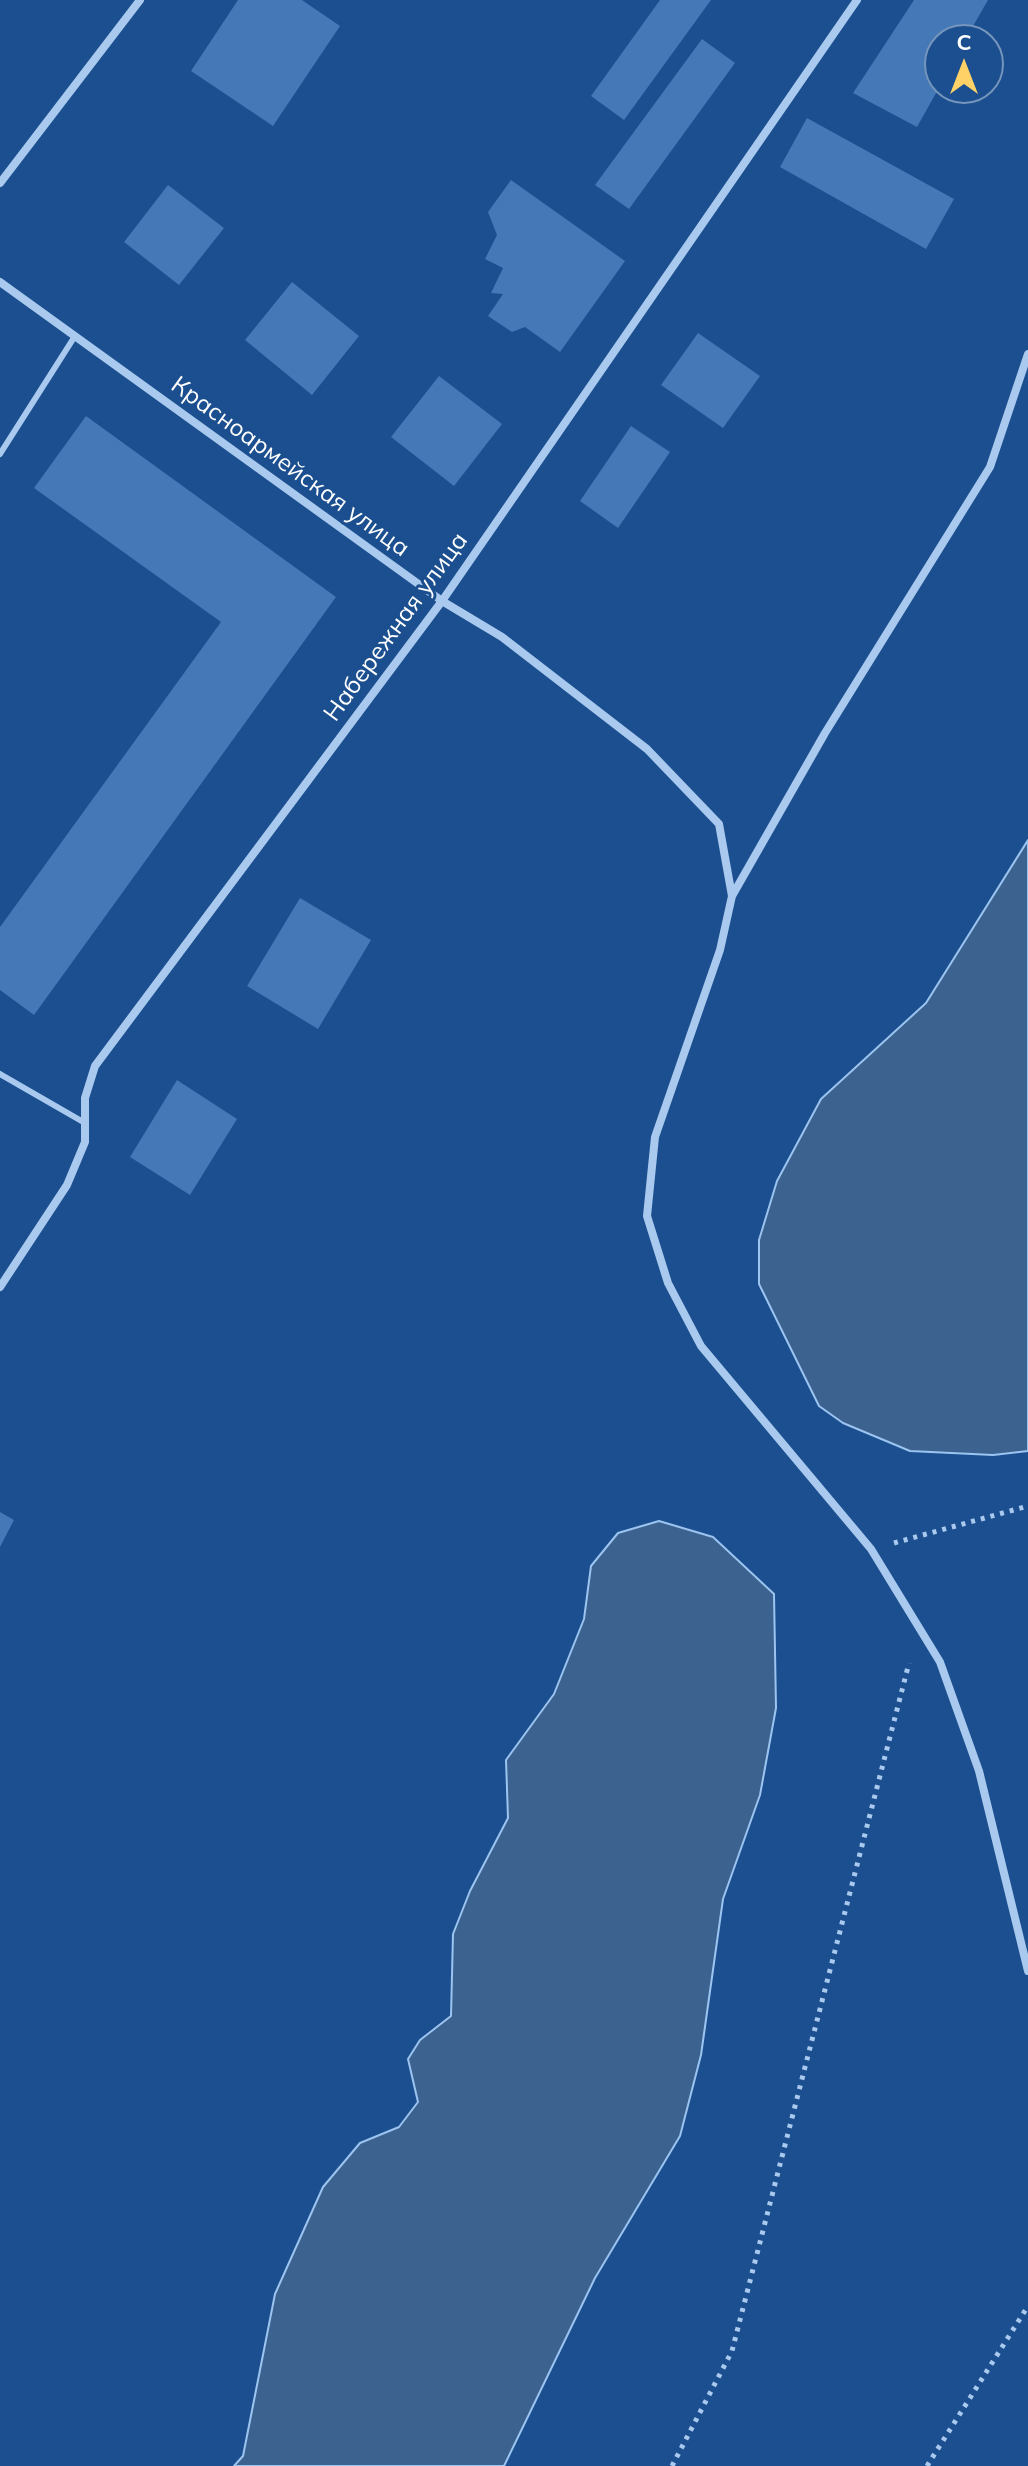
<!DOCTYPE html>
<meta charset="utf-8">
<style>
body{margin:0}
#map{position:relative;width:1028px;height:2466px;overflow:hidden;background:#1b4f8f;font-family:Mulish,sans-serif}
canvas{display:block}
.north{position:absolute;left:924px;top:24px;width:80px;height:80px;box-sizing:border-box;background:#1b4f8f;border:2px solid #7695bc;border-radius:50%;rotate:0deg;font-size:22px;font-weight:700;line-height:32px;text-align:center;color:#fff}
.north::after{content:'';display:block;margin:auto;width:28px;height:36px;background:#ffd166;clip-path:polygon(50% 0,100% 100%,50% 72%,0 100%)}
</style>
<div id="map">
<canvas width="1028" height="2466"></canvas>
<div class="north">С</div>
</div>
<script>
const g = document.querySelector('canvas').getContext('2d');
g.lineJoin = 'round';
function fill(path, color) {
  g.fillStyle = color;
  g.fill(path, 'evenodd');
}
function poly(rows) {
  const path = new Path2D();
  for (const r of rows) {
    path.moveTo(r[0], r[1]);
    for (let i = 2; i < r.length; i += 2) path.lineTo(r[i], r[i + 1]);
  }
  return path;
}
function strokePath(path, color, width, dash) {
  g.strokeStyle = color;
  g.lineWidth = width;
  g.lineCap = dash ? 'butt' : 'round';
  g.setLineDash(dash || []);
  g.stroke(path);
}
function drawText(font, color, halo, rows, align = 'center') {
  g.font = font + ' Mulish,sans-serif';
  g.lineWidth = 6;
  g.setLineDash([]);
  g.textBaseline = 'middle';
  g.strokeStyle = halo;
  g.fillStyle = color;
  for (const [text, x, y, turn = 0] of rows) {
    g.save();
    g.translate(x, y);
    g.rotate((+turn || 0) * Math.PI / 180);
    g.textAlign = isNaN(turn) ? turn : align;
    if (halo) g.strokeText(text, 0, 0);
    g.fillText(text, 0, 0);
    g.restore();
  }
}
const water = poly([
 [1028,840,1028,1451,993,1455,910,1451,843,1423,819,1406,759,1284,759,1240,777,1181,821,1099,926,1003,1028,840],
 [659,1521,713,1537,774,1594,776,1708,760,1795,723,1899,701,2055,680,2136,595,2278,504,2466,234,2466,243,2456,275,2294,323,2187,360,2143,399,2127,418,2102,408,2059,420,2040,451,2016,453,1934,470,1891,508,1818,506,1760,554,1694,584,1619,591,1566,618,1533,659,1521]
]);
const building = poly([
 [238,0,302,0,340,26,273,126,191,71],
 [660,0,711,0,624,120,591,96],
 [914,0,988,0,965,40,940,40,940,86,917,127,853,93],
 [702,39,735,63,629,209,595,185],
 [807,118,954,199,926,249,780,167],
 [511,180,625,261,560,352,525,327,512,332,488,316,503,294,491,293,503,268,485,259,497,235,488,212],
 [168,185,224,228,179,285,124,242],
 [292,282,359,336,312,395,245,340],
 [698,333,760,376,723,428,661,385],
 [439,376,502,424,454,486,391,437],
 [86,416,336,597,34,1015,0,990,0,927,221,622,34,488],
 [631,426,670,452,618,528,580,501],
 [300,898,371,940,318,1029,247,986],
 [177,1080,237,1119,190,1195,130,1157],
 [0,1512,14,1520,0,1547]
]);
const path = poly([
 [894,1543,1028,1506],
 [672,2466,732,2351,909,1663],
 [927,2466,1028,2306]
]);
const lane = poly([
 [0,454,75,336],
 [0,1074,85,1123]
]);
const street = poly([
 [0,183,140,0],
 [0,282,442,601,502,637,647,749,719,824,732,896],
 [1028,354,990,467,825,733,732,896,720,950,655,1137,647,1216,668,1283,701,1346,871,1549,940,1662,979,1771,1028,1971],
 [0,1287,67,1185,85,1142,85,1098,95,1066,442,601,857,0]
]);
const streetNames = [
 ["Красноармейская улица",290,467,36],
 ["Набережная улица",396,627,-54]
];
fill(water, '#3c6290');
strokePath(water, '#9cc4f0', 2);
fill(building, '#4478b7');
strokePath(path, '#a9c9ee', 5, [4, 6]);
strokePath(lane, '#a9c9ee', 6);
strokePath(street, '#a9c9ee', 8);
drawText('24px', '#fff', '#1b4f8f', streetNames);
</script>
